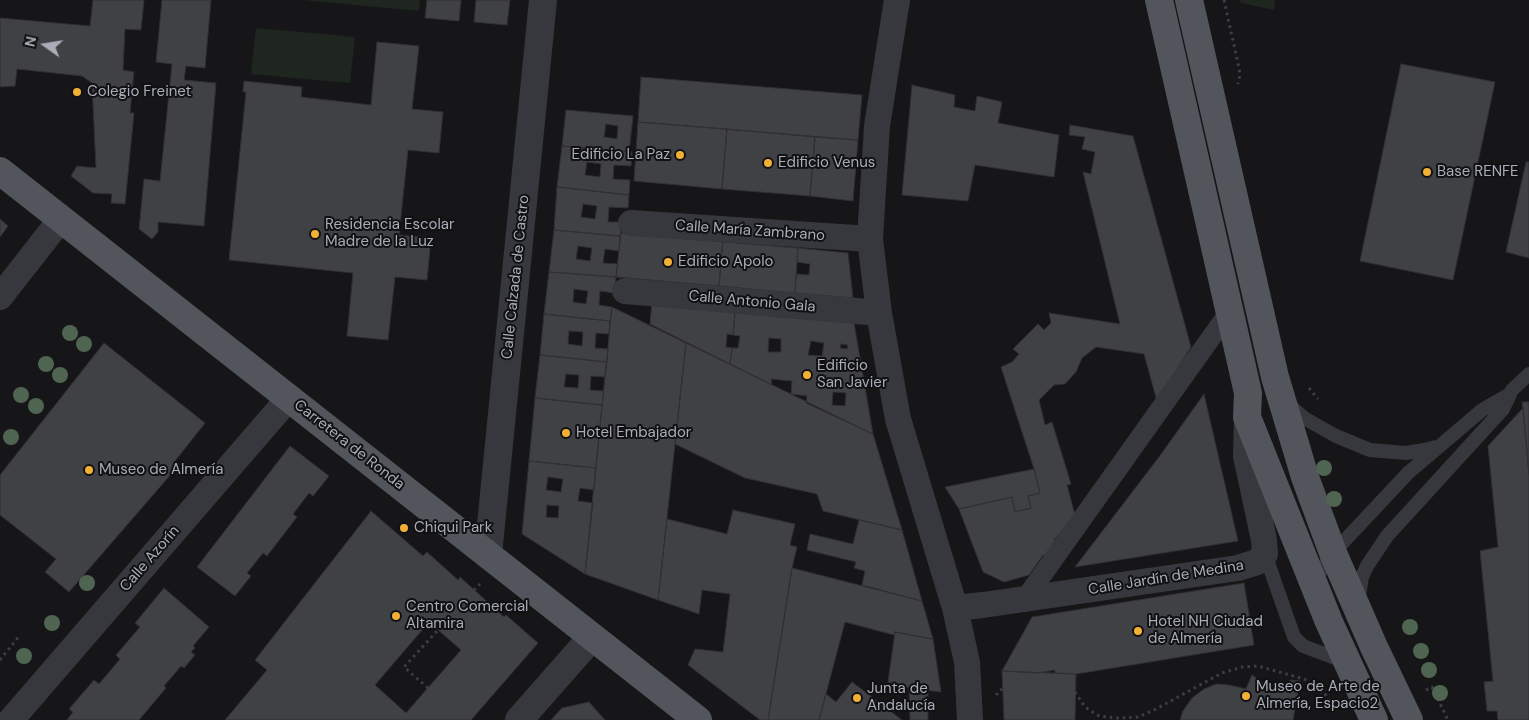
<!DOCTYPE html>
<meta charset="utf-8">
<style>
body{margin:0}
#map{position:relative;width:1529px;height:720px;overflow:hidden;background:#161618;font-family:"DM Sans",sans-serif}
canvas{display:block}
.north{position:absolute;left:20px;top:20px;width:50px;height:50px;-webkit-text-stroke:4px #111113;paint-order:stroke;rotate:283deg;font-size:14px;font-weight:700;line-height:20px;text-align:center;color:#a8adb8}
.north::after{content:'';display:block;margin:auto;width:18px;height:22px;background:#a8adb8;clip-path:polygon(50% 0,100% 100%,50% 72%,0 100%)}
</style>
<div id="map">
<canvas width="1529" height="720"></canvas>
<div class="north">N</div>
</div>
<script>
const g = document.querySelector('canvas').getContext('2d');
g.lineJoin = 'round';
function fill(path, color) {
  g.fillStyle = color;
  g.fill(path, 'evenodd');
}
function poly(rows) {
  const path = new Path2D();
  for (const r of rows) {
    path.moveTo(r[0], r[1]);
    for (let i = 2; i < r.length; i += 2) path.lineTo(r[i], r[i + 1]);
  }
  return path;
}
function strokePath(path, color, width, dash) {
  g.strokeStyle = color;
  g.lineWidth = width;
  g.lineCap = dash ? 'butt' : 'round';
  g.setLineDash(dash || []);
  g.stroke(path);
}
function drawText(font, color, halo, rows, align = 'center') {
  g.font = font + ' "DM Sans",sans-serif';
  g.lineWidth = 4;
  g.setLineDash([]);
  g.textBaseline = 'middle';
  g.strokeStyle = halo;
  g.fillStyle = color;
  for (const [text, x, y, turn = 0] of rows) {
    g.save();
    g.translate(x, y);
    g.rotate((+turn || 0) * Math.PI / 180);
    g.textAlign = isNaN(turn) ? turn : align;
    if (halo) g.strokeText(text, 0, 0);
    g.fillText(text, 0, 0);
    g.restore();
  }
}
const green = poly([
 [303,0,420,0,419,11],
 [1240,0,1275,0,1274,10,1241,3],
 [256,28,355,37,350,83,251,74]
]);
const building = poly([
 [93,0,144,0,141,30,125,29,123,70,134,72,130,113,134,113,125,204,111,203,112,194,93,193,71,176,77,166,96,168,92,83,82,76,17,69,15,86,0,87,0,18,90,26,93,0],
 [162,0,211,0,205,68,186,66,184,80,216,83,204,226,158,222,158,232,152,239,139,229,144,179,160,181,172,64,156,62,162,0],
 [427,0,461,0,459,21,425,18,427,0],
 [476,0,510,0,507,25,474,22,476,0],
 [377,42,419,46,412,109,443,112,439,153,408,150,399,235,431,238,427,280,395,277,388,340,347,336,353,273,229,260,246,92,243,92,244,81,302,87,301,97,371,105,377,42],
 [1401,64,1495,82,1453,280,1360,261,1401,64],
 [641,77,862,95,858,140,638,122,641,77],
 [912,85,955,95,954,107,975,111,977,96,1002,102,998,123,1059,135,1054,177,975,165,968,201,902,195,912,85],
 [566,110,633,116,629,152,562,146,566,110],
 [606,124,618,126,617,139,604,137,606,124],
 [638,122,727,129,722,189,634,181,638,122],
 [1070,125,1133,136,1191,347,1157,401,1144,354,1096,347,1082,358,1076,372,1065,384,1054,385,1039,400,1045,425,1052,422,1071,484,1067,485,1075,515,1054,540,1060,546,1050,561,1043,555,1029,575,1004,582,983,572,959,509,1012,497,1015,512,1031,508,1028,496,1040,493,1034,469,1001,367,1012,362,1019,354,1013,349,1038,324,1044,330,1051,323,1049,313,1120,324,1083,172,1091,174,1095,152,1082,149,1085,137,1069,135,1070,125],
 [727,129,815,137,810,196,722,189,727,129],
 [815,137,858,140,853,201,810,196,815,137],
 [562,146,632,152,631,166,614,165,613,179,630,180,629,195,557,187,562,146],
 [587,162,601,164,600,177,585,175,587,162],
 [1526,162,1529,162,1529,258,1506,252,1526,162],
 [557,187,629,195,628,208,609,207,608,222,622,222,620,236,554,230,557,187],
 [583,204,597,206,595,219,581,217,583,204],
 [0,219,8,226,0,237,0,219],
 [554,230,620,236,619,251,605,249,603,263,618,264,616,277,549,272,554,230],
 [578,246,592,248,590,261,576,259,578,246],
 [621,233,723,242,721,259,718,259,717,264,721,264,719,286,616,277,621,233],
 [723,242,798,248,795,293,719,286,721,264,725,264,726,259,721,259,723,242],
 [798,248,848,253,853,298,795,293,796,274,809,275,810,264,797,262,798,248],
 [549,272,616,277,614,293,600,291,599,305,612,307,610,321,544,314,549,272],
 [574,289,588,291,586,304,573,302,574,289],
 [652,301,735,313,733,335,727,334,726,347,732,348,730,364,650,324,652,301],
 [612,307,686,343,658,600,585,574,612,307],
 [735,313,854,323,873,434,806,403,807,396,791,394,792,381,771,379,772,385,730,364,732,348,738,348,740,336,733,335,735,313],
 [769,338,781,339,781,352,768,352,769,338],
 [811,341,824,343,822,356,808,355,811,341],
 [841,344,848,345,847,349,840,348,841,344],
 [843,365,849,366,848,370,842,369,843,365],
 [833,392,846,393,845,406,832,405,833,392],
 [544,314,610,321,609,334,596,333,595,348,608,349,607,362,540,355,544,314],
 [569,331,583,332,582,346,568,344,569,331],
 [104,343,205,423,175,461,179,465,69,592,45,572,56,559,0,515,0,475,104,343],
 [686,343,873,434,902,530,823,511,817,494,745,478,675,444,686,343],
 [540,355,607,362,605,377,591,376,590,390,604,391,602,405,535,398,540,355],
 [566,374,579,375,578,388,564,387,566,374],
 [1204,394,1238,541,1075,567,1159,457,1204,394],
 [535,398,602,405,596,468,529,461,535,398],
 [1522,402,1529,402,1529,475,1523,408,1522,402],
 [1523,408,1529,475,1529,720,1498,720,1497,711,1487,711,1484,682,1493,681,1480,551,1498,547,1488,446,1523,408],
 [290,446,329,476,313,496,309,493,293,514,297,517,267,556,263,553,247,573,251,576,235,596,197,567,290,446],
 [529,461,596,468,594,490,580,488,578,501,593,503,585,574,522,534,529,461],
 [548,477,563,479,561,492,546,490,548,477],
 [547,505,559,506,558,518,546,517,547,505],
 [1034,469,1040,493,1028,496,1031,508,1015,512,1012,497,959,509,945,487,1034,469],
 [733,510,795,524,790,545,797,547,792,568,768,720,760,720,688,665,695,649,723,652,730,594,702,590,699,614,658,600,667,519,727,534,733,510],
 [371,511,423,556,427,552,458,580,460,577,504,617,506,615,538,643,471,720,225,720,267,670,255,660,371,511],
 [429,622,461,650,406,713,375,685,429,622],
 [859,520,902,530,922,601,862,585,865,571,854,568,856,562,807,550,810,534,853,544,859,520],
 [792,568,922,601,933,639,895,632,894,635,845,622,819,720,768,720,792,568],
 [1244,583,1254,645,1076,674,1055,673,1055,670,1037,673,1002,671,1032,617,1244,583],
 [164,588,209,627,193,646,195,648,191,652,195,655,184,668,181,666,164,686,166,688,139,720,67,720,73,712,69,709,94,680,99,684,120,659,116,655,140,627,135,623,164,588],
 [895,632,933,639,941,692,909,688,888,682,895,632],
 [1002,671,1076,674,1075,720,1004,720,1002,671],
 [1252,675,1265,684,1273,693,1291,680,1300,681,1293,720,1180,720,1183,711,1192,698,1204,689,1216,684,1229,685,1246,689,1252,675],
 [852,682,902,720,819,720,826,694,836,702,852,682],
 [909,688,928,691,928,720,910,720,909,688],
 [589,702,605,720,551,720,562,708,589,702]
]);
const path = poly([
 [1224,0,1239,68,1240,75,1238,84],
 [1309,388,1318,399],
 [474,590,480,584],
 [0,660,20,635],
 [428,688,404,667,438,630],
 [1426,690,1432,687,1448,720],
 [1075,692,1085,707,1099,716,1118,718,1138,717,1156,709,1222,673,1242,667,1258,666,1304,679,1322,689,1328,699,1335,702],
 [996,695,1002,689]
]);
const service = poly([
 [1287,403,1304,418,1336,436,1370,450,1406,453,1424,450,1436,447],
 [1265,554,1294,637,1303,646,1346,662],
 [1313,582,1333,553,1408,473,1482,410,1508,395],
 [1358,602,1362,577,1367,566,1387,536,1503,409,1512,390,1529,374]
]);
const pedestrian = poly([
 [1025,599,1230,311]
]);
const minor = poly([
 [897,0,877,126,870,239,879,313,898,419,955,608,967,662,970,720],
 [631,223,870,239],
 [625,291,879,313],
 [0,297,61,219],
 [955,608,983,605,1238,568,1257,562,1265,554,1264,540,1246,456,1247,417],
 [11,720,289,398]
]);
const tertiary = poly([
 [488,555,543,0],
 [519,720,592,637]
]);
const primary = poly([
 [1159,0,1248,393,1247,417,1329,622,1374,720],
 [1189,0,1275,377,1305,477,1333,553,1374,647,1409,720],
 [0,171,698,720]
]);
const trees = [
 [70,333],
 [84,344],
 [46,364],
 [60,375],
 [21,395],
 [36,406],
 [11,437],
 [1324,468],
 [1334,499],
 [87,583],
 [52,623],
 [1410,627],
 [1421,651],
 [24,656],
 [1429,670],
 [1440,693]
];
const markers = [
 [77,92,5,"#f2b134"],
 [680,155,5,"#f2b134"],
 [768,163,5,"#f2b134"],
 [1427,172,5,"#f2b134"],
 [315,234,5,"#f2b134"],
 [668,262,5,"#f2b134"],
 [807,375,5,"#f2b134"],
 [566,433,5,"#f2b134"],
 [89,470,5,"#f2b134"],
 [404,528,5,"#f2b134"],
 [396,616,5,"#f2b134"],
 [1138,631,5,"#f2b134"],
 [1246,696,5,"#f2b134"],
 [857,698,5,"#f2b134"]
];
const poiNames = [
 ["Colegio Freinet",87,92],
 ["Edificio La Paz",670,155,"right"],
 ["Edificio Venus",778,163],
 ["Base RENFE",1437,172],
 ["Residencia Escolar",325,225],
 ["Madre de la Luz",325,242],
 ["Edificio Apolo",678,262],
 ["Edificio",817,366],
 ["San Javier",817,383],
 ["Hotel Embajador",576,433],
 ["Museo de Almería",99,470],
 ["Chiqui Park",414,528],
 ["Centro Comercial",406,607],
 ["Altamira",406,624],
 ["Hotel NH Ciudad",1148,622],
 ["de Almería",1148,639],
 ["Museo de Arte de",1256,687],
 ["Almería, Espacio2",1256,704],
 ["Junta de",867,689],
 ["Andalucía",867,706]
];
const streetNames = [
 ["Calle María Zambrano",750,231,4],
 ["Calle Calzada de Castro",516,277,-84],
 ["Calle Antonio Gala",752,302,5],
 ["Carretera de Ronda",349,445,38],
 ["Calle Azorín",150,559,-49],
 ["Calle Jardín de Medina",1166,578,-9]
];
fill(green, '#1e261f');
fill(building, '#404145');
strokePath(building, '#303034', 1);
strokePath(path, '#3d3f44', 3, [2.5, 4]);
strokePath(service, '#37383d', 14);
strokePath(pedestrian, '#37383d', 20);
strokePath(minor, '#37383d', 26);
strokePath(tertiary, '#37383d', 28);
strokePath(primary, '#53555c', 28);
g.fillStyle = '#506452';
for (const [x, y] of trees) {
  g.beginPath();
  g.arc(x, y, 8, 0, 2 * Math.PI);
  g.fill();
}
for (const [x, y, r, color] of markers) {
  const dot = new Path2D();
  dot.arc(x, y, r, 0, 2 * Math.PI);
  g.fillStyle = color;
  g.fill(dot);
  strokePath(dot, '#111113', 2);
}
drawText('15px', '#a8adb8', '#111113', poiNames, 'left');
drawText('15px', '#a8adb8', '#111113', streetNames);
</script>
